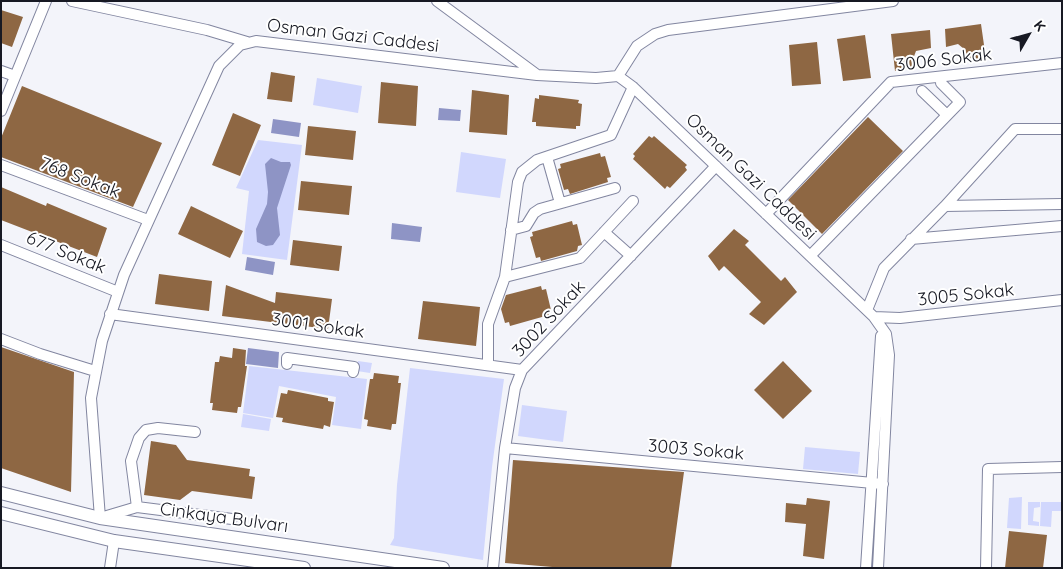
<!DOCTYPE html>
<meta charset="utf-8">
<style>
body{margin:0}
#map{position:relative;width:1063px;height:569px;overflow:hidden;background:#f3f4fa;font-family:Quicksand,sans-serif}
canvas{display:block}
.frame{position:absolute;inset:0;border:2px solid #171923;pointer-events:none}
.north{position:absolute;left:1003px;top:10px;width:50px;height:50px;-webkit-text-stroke:4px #fff;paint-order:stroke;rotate:52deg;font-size:14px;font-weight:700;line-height:20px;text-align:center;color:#171923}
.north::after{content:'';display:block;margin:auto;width:18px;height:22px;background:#171923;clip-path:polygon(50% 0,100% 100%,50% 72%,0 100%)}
</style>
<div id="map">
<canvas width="1063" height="569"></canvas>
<div class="frame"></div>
<div class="north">K</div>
</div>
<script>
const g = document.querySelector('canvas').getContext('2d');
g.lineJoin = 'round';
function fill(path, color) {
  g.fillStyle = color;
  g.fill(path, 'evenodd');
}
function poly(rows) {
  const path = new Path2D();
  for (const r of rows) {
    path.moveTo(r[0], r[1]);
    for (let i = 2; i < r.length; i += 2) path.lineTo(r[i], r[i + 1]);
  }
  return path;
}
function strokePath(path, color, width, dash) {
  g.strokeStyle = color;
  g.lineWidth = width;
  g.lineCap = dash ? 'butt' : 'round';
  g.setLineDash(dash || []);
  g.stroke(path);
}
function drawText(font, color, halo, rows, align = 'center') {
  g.font = font + ' Quicksand,sans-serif';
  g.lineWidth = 4;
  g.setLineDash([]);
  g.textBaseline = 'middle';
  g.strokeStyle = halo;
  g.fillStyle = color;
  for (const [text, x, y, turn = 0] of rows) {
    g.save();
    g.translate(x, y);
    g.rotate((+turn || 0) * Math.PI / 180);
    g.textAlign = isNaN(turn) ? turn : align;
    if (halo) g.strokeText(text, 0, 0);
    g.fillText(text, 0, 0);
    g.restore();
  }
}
const green = poly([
 [317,78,362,86,358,113,313,105],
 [258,140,302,145,287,260,242,254,249,191,236,188],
 [461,152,506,159,500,198,456,192],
 [358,361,372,363,370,373,357,371],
 [249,366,367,379,361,429,332,425,336,397,279,386,273,418,243,413],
 [410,368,504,379,492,467,483,560,390,545,394,538,397,485],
 [522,405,567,411,563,442,518,436],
 [243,414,271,419,269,431,241,427],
 [805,447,860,452,858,474,803,469],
 [1022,497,1021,529,1007,528,1009,498],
 [1028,502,1040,502,1040,507,1034,508,1033,521,1039,522,1039,526,1028,525],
 [1041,502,1062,502,1062,511,1052,511,1051,527,1040,526]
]);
const water = poly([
 [439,108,461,110,460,121,438,120],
 [273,119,301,123,299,137,271,133],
 [271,158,281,162,290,162,291,165,277,208,280,235,273,245,266,246,257,242,256,229,267,204,268,192,265,164],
 [392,223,422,227,420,242,391,239],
 [247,257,275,262,273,275,245,270],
 [248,348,279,352,278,368,246,364]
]);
const building = poly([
 [1,10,23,17,12,47,1,43],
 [981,24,986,59,967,62,964,49,958,44,946,47,945,29],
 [930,30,931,48,916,51,913,59,915,67,895,71,891,34],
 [865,35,871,78,843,81,837,39],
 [817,42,821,84,792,86,789,45],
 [271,72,295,76,292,102,267,99],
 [381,82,418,86,416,126,378,123],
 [22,86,162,143,133,207,1,157,1,138],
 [472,90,509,95,507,135,469,132],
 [539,95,579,100,578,103,582,104,580,126,576,126,576,129,536,126,536,122,532,122,535,98,539,99],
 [233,113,261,125,240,176,212,165],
 [868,117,903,151,822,234,788,200],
 [308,126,356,131,353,160,305,155],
 [649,136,652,138,654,136,687,165,685,167,687,170,670,188,667,186,665,189,633,159,635,156,633,154],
 [600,153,601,157,605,156,611,177,607,178,608,182,570,194,568,189,564,190,558,169,561,168,560,164],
 [301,181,352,186,349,215,298,210],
 [1,187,46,206,47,203,107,228,97,257,1,220],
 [191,206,243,231,230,258,178,234],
 [572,221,573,225,577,224,582,245,578,246,577,251,541,261,540,257,536,258,530,237,533,236,532,232],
 [734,229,749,241,745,245,781,281,785,277,797,292,764,325,749,314,761,302,724,266,719,271,708,256],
 [293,240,342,246,339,271,290,265],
 [159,274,212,281,209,311,155,304],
 [226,285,275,303,276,292,332,299,328,329,222,316],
 [541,286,542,290,546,289,551,310,547,311,549,315,510,326,509,322,505,323,501,309,506,295],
 [423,301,480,307,476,346,418,339],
 [1,347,74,372,71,492,1,468],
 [233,348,246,350,245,366,247,366,241,407,238,407,237,413,212,410,213,403,210,403,215,362,219,362,220,356,232,358],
 [783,361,812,391,783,419,754,390],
 [374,373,399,376,398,383,401,383,396,424,392,424,391,430,367,426,368,420,364,419,370,379,373,379],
 [288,390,328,398,328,401,334,402,330,427,324,425,323,429,282,422,283,418,276,417,281,393,287,394],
 [151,441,176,445,187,460,250,469,249,476,255,477,252,499,192,491,180,500,144,495],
 [513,460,684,472,671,568,564,568,505,563],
 [807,498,830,501,824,559,803,556,806,524,785,522,786,503,806,505],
 [1009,531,1047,535,1043,568,1005,568]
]);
const minor = poly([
 [72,1,207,30,247,42],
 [437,1,536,74],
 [1,71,15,76],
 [618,76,637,46,655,34,668,30,893,1],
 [922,91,947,115],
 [1,111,46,1],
 [547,157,560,203],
 [1,165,148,220],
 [945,206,1015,129,1062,129],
 [766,214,891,82,1062,63],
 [511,230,526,226,534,213,540,209,615,188],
 [604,232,631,256],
 [911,239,1062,226],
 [1,245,118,292],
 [810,256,960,102,941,83],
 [505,277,580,258,633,201],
 [867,310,884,268,945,206,1062,204],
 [110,314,522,370],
 [874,317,900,318,1062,300],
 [1,339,40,354,95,371],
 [287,364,287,358,354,367,353,372],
 [488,365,488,324,505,277,518,182,522,172,537,160,611,135,633,87],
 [505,448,883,484],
 [137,507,131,461,139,438,146,430,158,428,195,432],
 [232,519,137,507,100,518,91,398,102,341,124,275,219,66,240,45,256,41,537,75,596,78,618,76,633,87,874,317,886,334,889,355,878,568],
 [110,568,114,541],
 [493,568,505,448,515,388,522,370,716,166],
 [866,568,881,336],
 [986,568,988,469,1062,467]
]);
const major = poly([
 [1,493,100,518,443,568],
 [1,513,114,541,304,568]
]);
const streetNames = [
 ["Osman Gazi Caddesi",353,36,7],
 ["3006 Sokak",944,60,-7],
 ["Osman Gazi Caddesi",751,177,44],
 ["768 Sokak",80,178,21],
 ["677 Sokak",66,253,22],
 ["3005 Sokak",966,295,-6],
 ["3002 Sokak",549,319,-47],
 ["3001 Sokak",318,326,8],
 ["3003 Sokak",696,450,5],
 ["Cinkaya Bulvarı",224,518,8]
];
fill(green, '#d1d7fd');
fill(water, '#8e94c5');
fill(building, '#8e6743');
strokePath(minor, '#8286a0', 12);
strokePath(major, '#8286a0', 14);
strokePath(minor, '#fff', 10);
strokePath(major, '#fff', 12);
drawText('18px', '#171923', '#fff', streetNames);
</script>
